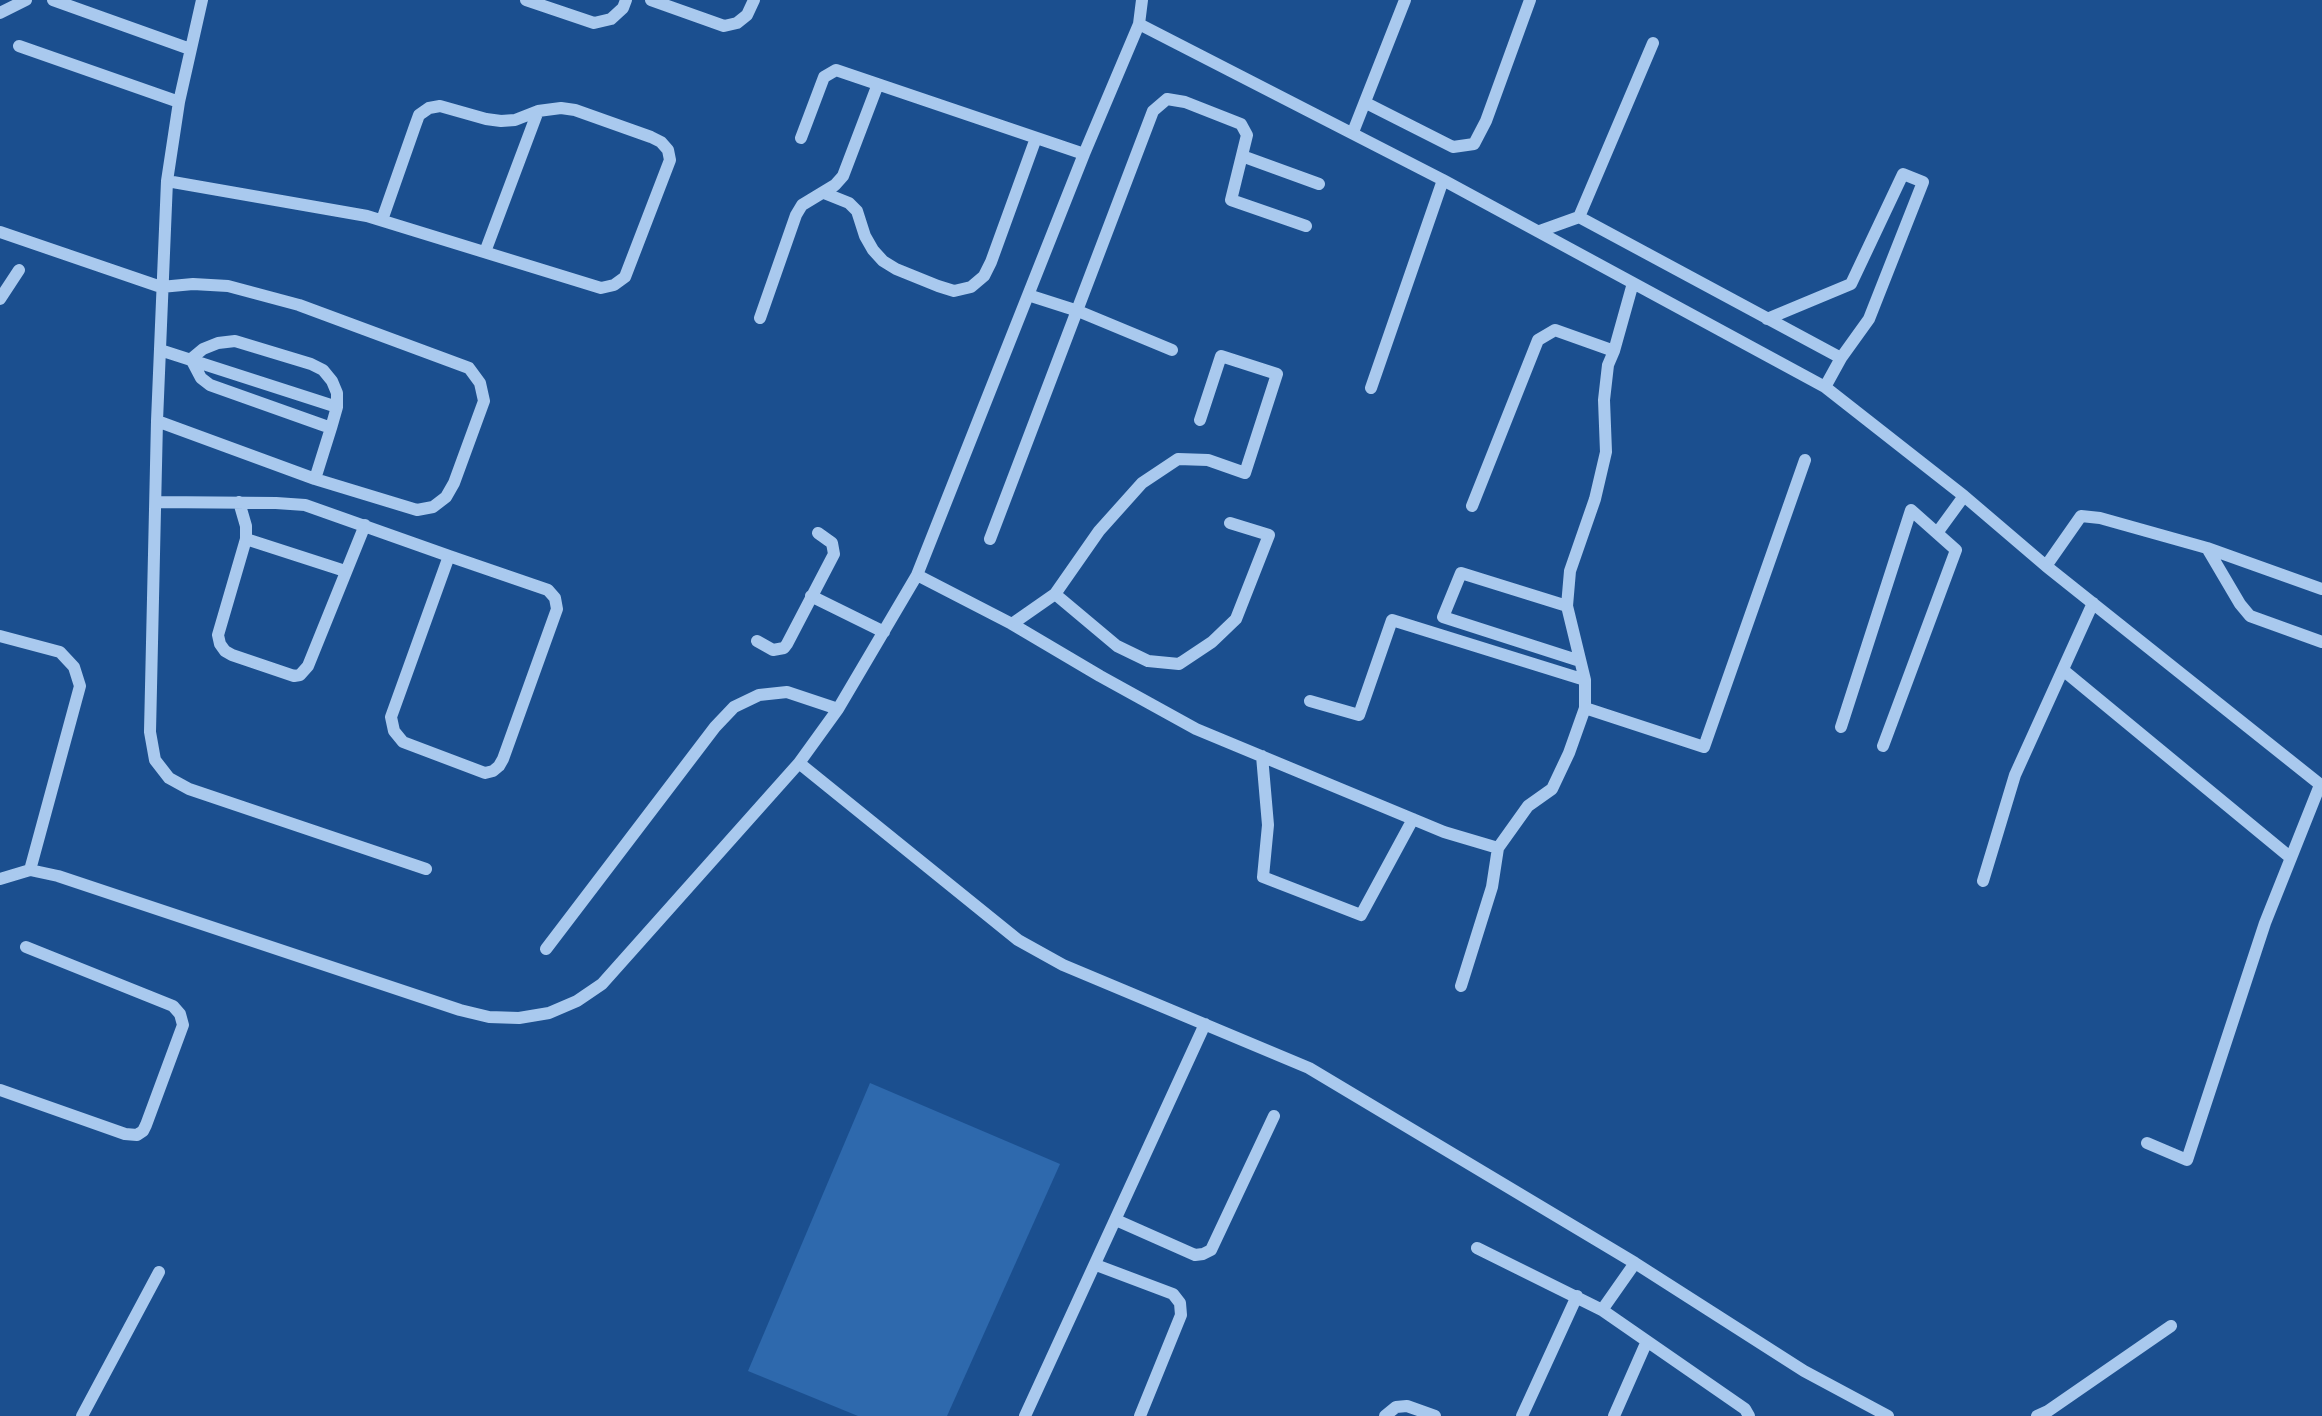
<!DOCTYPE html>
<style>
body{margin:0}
canvas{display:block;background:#1b4f8f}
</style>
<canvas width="2322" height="1416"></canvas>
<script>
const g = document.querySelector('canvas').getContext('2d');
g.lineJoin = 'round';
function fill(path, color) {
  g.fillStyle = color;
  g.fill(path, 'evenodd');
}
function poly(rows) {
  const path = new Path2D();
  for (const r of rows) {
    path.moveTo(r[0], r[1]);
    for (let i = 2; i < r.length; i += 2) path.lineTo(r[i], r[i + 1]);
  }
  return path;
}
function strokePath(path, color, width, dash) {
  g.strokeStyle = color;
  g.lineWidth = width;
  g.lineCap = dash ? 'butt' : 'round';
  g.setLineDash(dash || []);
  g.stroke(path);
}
const green = poly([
 [870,1083,1060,1164,947,1416,858,1416,748,1371]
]);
const minor = poly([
 [53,0,190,49],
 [202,0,179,102,167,181,157,421,150,732,155,760,169,778,189,789,426,869],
 [526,0,594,23,611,19,623,8,626,0],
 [651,0,724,26,737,23,747,15,754,0],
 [0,13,26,0],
 [1139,24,1443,180,1825,387,1964,496,2046,566,2322,786],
 [19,46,179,102],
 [1366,103,1453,147,1474,144,1486,121,1530,0],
 [1353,132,1405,0],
 [801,138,824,77,836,70,1084,154],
 [1242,156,1319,184],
 [167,181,367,216,601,288,614,285,625,277,670,160,668,150,661,142,651,137,575,110,561,108,538,111,515,120,501,121,486,119,440,106,429,108,419,115,415,126,382,220],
 [824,193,849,203,857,211,865,236,873,250,883,261,896,269,938,286,954,291,971,287,984,276,991,262,1036,138],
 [1579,217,1841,358,1825,387],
 [1540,231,1579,217,1653,43],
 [0,232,161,287,193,284,228,286,299,305,469,368,480,383,484,401,454,483,446,497,433,507,417,510,315,479,157,421],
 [485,252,538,111],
 [1028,295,1078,311,1172,350],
 [0,299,19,270],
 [760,318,796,215,802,205,835,185,843,176,878,84],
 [1767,319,1851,284,1903,174,1923,182,1869,319,1841,358],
 [160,350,337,407],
 [1371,388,1443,180],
 [315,479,331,428,337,407,337,393,332,381,323,370,311,364,235,341,218,343,203,349,191,359,201,378,210,385,331,428],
 [156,502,276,503,305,505,449,556],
 [239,502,246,526,246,539,218,635,220,644,225,651,232,655,294,676,300,675,308,666,365,525],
 [1472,506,1538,340,1555,330,1614,351],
 [1937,533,1964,496],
 [246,539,345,571],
 [990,539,1153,111,1167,99,1185,102,1241,124,1247,135,1231,200,1306,226],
 [2207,548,2322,589],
 [449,556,548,590,555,598,557,609,503,759,499,766,493,771,485,773,403,742,394,731,391,717,449,556],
 [2046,566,2081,516,2100,518,2207,548,2240,604,2250,616,2322,642],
 [917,575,1012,624,1100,676,1196,729,1444,832,1498,848],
 [1055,594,1117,646,1148,661,1179,664,1212,642,1236,619,1269,535,1230,523],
 [811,596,884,632],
 [1567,606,1461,573,1443,617,1580,661],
 [1012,624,1055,594,1099,531,1142,483,1178,459,1208,460,1245,473,1277,374,1221,356,1200,420],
 [0,636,60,652,74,667,80,686,30,870],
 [757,641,773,650,784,648,787,644,834,554,832,543,818,533],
 [2063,670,2291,858],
 [1310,701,1359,715,1392,620,1585,680],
 [1585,708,1704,747,1805,460],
 [1841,727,1911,510,1956,550,1883,746],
 [1262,756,1268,825,1263,877,1361,915,1413,819],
 [799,763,1018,940,1063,965,1309,1068,1635,1263,1804,1371,1888,1416],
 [0,879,30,870,58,876,460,1010,489,1017,519,1018,549,1013,577,1001,602,984,799,763,838,709,917,575,1084,154,1139,24,1142,0],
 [1983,881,2015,775,2093,603],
 [546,949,715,727,734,707,759,695,787,692,838,709],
 [1461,986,1492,887,1498,848,1528,806,1552,789,1569,753,1585,708,1585,680,1567,606,1570,571,1595,499,1606,452,1604,400,1608,365,1614,351,1633,283],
 [0,1090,125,1134,137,1135,143,1131,146,1125,183,1025,180,1014,173,1006,26,947],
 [2147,1143,2187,1160,2265,923,2320,785],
 [1116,1220,1195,1255,1203,1254,1211,1250,1274,1116],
 [1477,1248,1602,1310,1745,1409,1749,1416],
 [1096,1265,1173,1294,1180,1303,1181,1315,1140,1416],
 [1602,1310,1635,1263],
 [82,1416,159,1272],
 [1025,1416,1205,1024],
 [1385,1416,1396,1407,1407,1406,1435,1416],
 [1522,1416,1577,1296],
 [1614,1416,1647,1341],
 [2037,1416,2048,1411,2171,1326]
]);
fill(green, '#2e69ad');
strokePath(minor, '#a9c9ee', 12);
</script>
